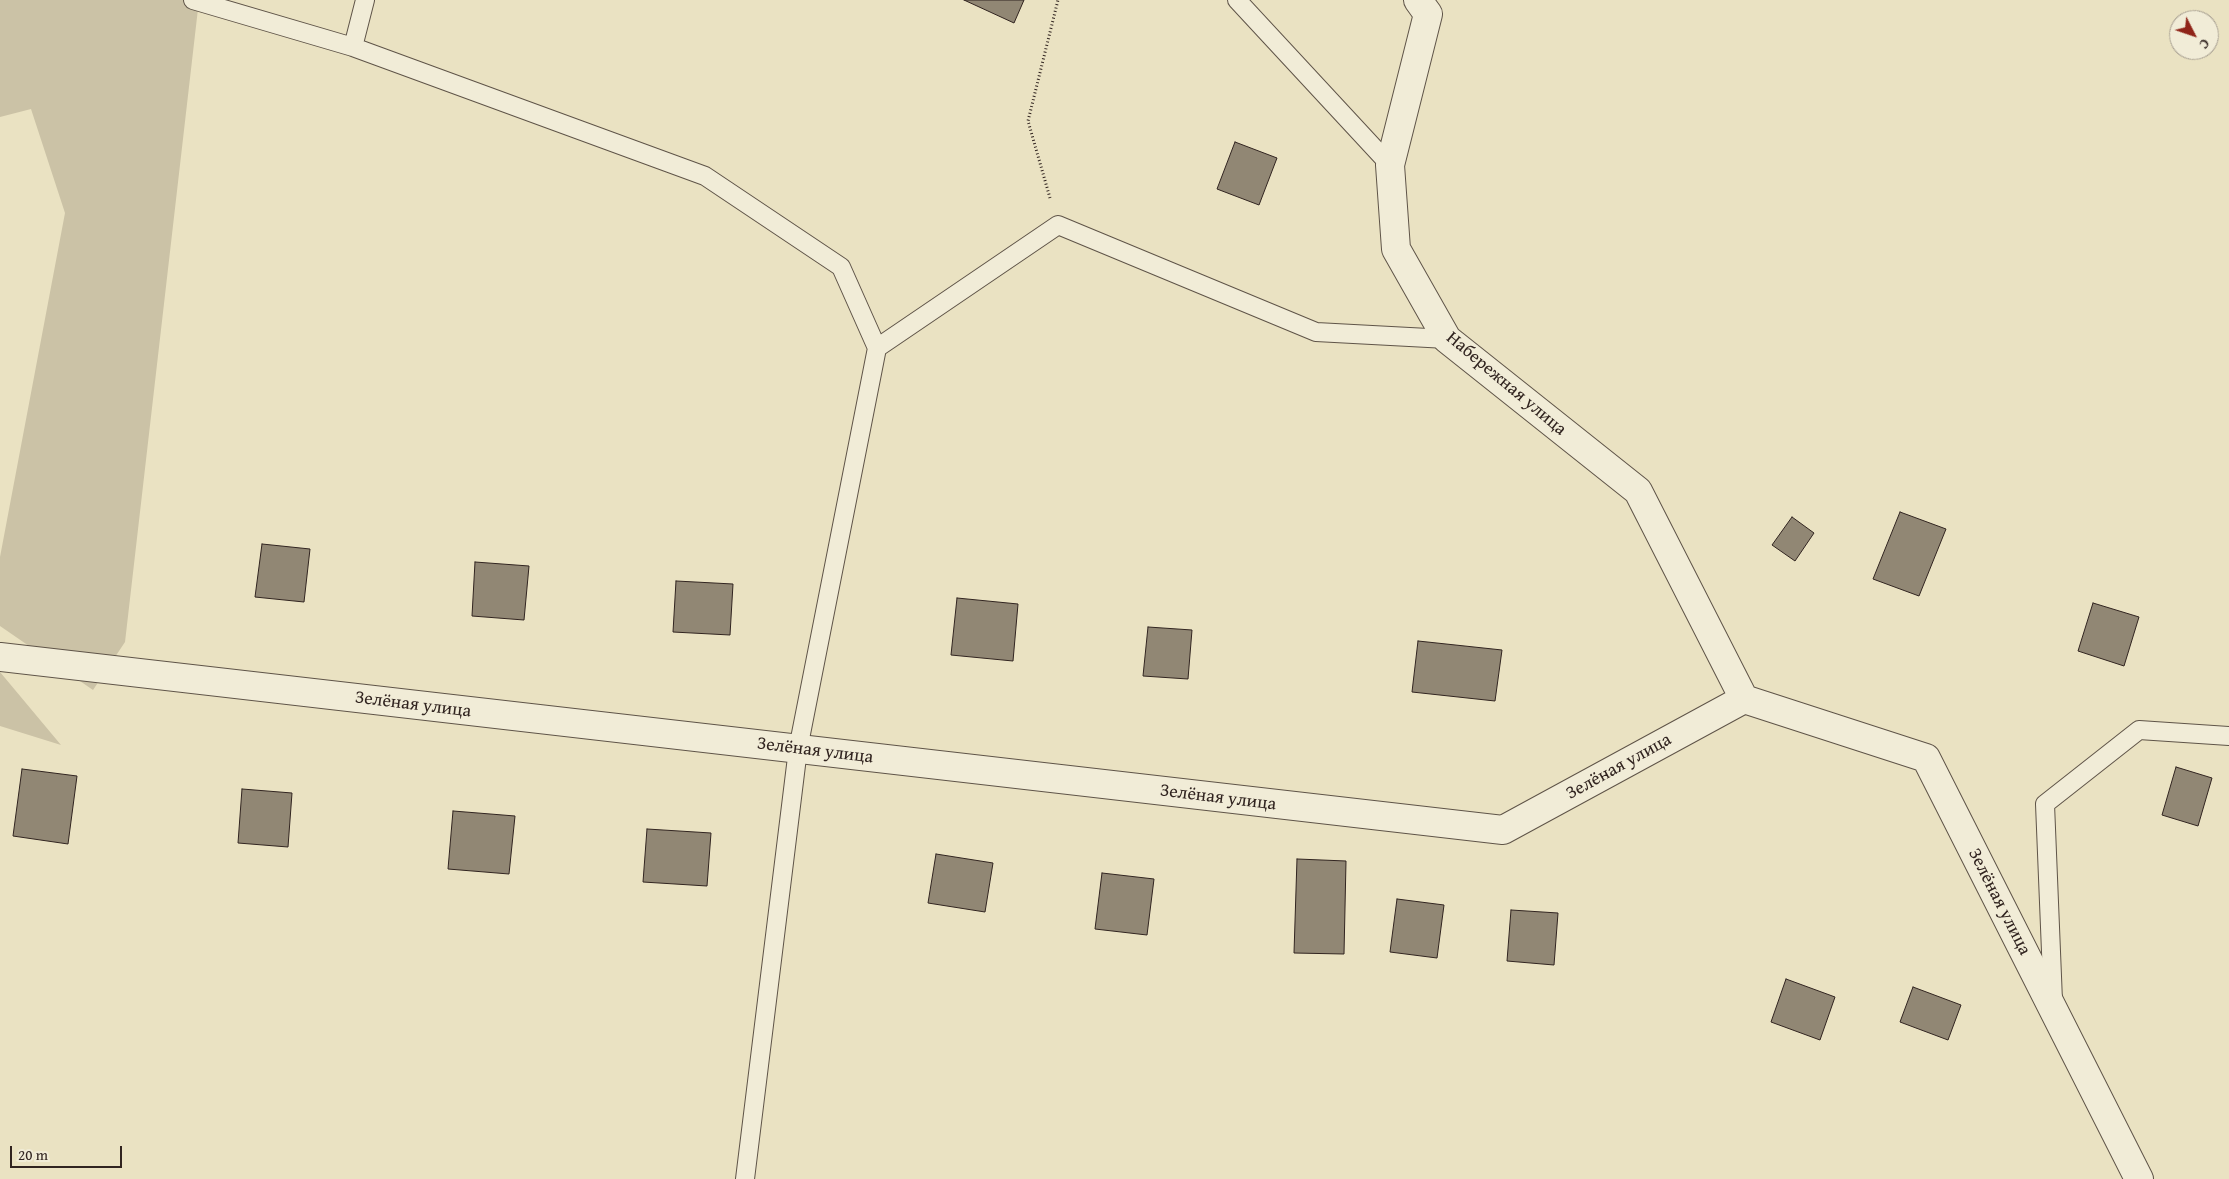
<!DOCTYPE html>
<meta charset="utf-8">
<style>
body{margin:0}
#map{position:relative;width:2229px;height:1179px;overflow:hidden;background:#eae2c2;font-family:"Gentium Book Plus",serif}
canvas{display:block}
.north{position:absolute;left:2169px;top:10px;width:50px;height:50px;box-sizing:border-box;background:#f1ecd7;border:1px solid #a49c8e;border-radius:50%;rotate:131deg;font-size:14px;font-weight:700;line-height:20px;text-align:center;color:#312420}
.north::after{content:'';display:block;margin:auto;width:18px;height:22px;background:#8f2418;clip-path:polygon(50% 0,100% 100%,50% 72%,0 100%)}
.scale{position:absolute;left:10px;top:1146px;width:112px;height:22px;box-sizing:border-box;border:2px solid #312420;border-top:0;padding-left:6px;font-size:15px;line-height:18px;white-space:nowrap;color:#312420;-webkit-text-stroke:4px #f1ecd7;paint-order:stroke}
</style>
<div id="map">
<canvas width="2229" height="1179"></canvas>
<div class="north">С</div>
<div class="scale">20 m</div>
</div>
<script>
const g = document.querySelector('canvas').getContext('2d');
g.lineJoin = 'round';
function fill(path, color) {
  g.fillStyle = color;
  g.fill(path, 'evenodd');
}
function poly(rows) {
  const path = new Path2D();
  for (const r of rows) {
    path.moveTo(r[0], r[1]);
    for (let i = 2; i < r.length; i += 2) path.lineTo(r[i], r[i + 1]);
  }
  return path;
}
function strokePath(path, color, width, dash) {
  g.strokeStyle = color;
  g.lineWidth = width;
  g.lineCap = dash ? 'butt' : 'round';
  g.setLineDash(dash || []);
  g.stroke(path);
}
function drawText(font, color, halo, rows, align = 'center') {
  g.font = font + ' "Gentium Book Plus",serif';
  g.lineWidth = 4;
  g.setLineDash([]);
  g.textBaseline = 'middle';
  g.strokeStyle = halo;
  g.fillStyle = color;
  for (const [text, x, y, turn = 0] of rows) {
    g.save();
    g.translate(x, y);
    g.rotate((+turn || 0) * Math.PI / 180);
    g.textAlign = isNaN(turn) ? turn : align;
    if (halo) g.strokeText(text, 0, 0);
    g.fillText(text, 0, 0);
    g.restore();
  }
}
const green = poly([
 [0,0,199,0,125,642,93,690,0,626,0,557,65,213,31,109,0,117],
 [0,672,61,745,0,726]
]);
const building = poly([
 [964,0,1024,0,1014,23,964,0],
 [1235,142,1277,158,1259,205,1217,189,1235,142],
 [1900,512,1946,529,1919,596,1873,579,1900,512],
 [1792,517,1814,533,1795,561,1772,545,1792,517],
 [262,544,310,549,304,602,255,597,262,544],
 [475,562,529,566,524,620,472,616,475,562],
 [676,581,733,584,730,635,673,632,676,581],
 [957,598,1018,604,1013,661,951,655,957,598],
 [2093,603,2139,617,2124,666,2078,651,2093,603],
 [1148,627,1192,630,1188,679,1143,676,1148,627],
 [1418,641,1502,650,1495,701,1412,692,1418,641],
 [2176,767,2212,778,2198,826,2162,815,2176,767],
 [22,769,77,776,68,844,13,836,22,769],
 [242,789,292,793,288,847,238,843,242,789],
 [453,811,515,816,509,874,448,869,453,811],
 [647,829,711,833,707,886,643,882,647,829],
 [936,854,993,863,985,912,928,903,936,854],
 [1297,859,1346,861,1344,954,1294,953,1297,859],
 [1102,873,1154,879,1147,935,1095,929,1102,873],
 [1397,899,1444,905,1437,958,1390,952,1397,899],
 [1511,910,1558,913,1554,965,1507,961,1511,910],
 [1786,979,1835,997,1820,1040,1771,1022,1786,979],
 [1913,987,1961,1005,1948,1040,1900,1022,1913,987]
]);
const path = poly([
 [1050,198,1028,121,1058,0]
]);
const service = poly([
 [193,0,353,47],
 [365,0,353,47,705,176,841,267,877,348],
 [1237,0,1390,165],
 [2053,1001,2045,804,2139,730,2229,736],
 [745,1179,798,749,877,348,1058,225,1316,332,1447,339]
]);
const minor = poly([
 [1418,0,1428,14,1390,165,1396,249,1447,339,1638,491,1744,699],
 [0,657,1503,830,1744,699,1926,758,2139,1179]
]);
const streetNames = [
 ["Набережная улица",1506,384,40],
 ["Зелёная улица",413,705,7],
 ["Зелёная улица",815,751,7],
 ["Зелёная улица",1619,767,-29],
 ["Зелёная улица",1218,798,7],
 ["Зелёная улица",1999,902,63]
];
fill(green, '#cbc2a6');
fill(building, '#918774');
strokePath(building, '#312420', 1);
strokePath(service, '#5f5448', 20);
strokePath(minor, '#5f5448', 30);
strokePath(path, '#312420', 3, [1, 2.5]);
strokePath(service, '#f1ecd7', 18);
strokePath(minor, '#f1ecd7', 28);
drawText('18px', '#312420', '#f1ecd7', streetNames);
</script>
